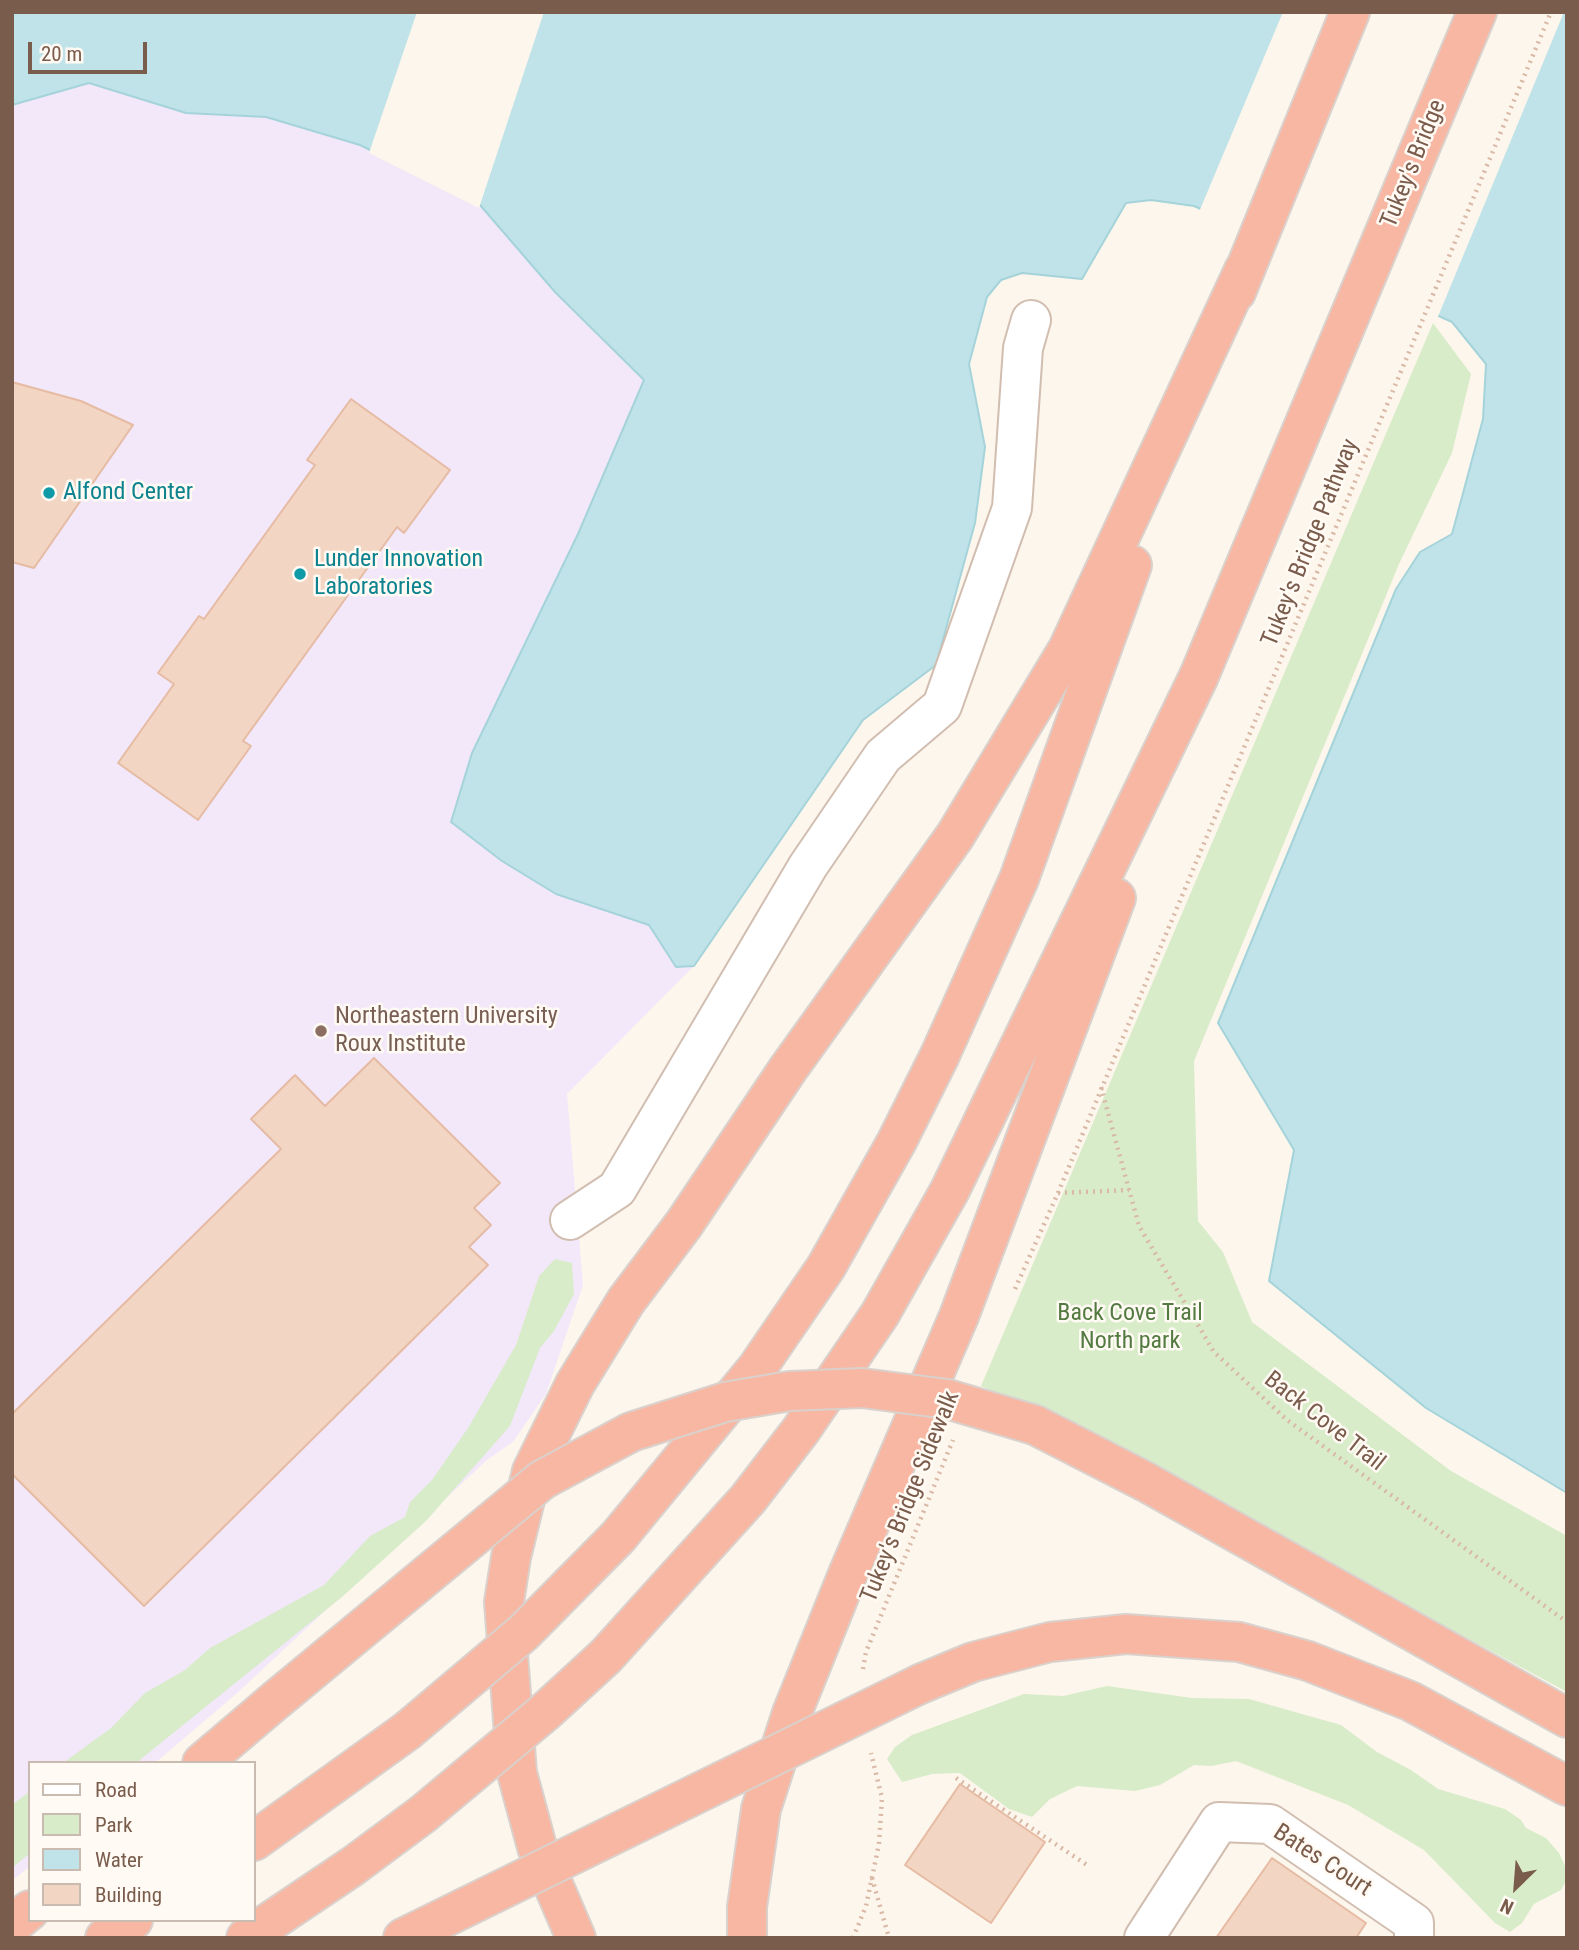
<!DOCTYPE html>
<style>
body{margin:0}
#map{position:relative;width:1579px;height:1950px;overflow:hidden;background:#fdf6ec;font-family:"Roboto Condensed",sans-serif}
canvas{display:block}
.frame{position:absolute;inset:0;border:14px solid #7a5c4d;pointer-events:none}
.legend{position:absolute;left:28px;top:1761px;width:228px;height:161px;box-sizing:border-box;background:#fffaf3;border:2px solid #cabbb1;margin:0;padding:9px 12px;list-style:none;font-size:21px;color:#7a5c4d}
.legend li{display:flex;align-items:center;gap:14px;height:35px}
.legend b{width:35px;border:2px solid #cabbb1}
.north{position:absolute;left:1481px;top:1852px;width:70px;height:70px;-webkit-text-stroke:5px #fffaf3;paint-order:stroke;rotate:205deg;font-size:19px;font-weight:700;line-height:28px;text-align:center;color:#7a5c4d}
.north::after{content:'';display:block;margin:auto;width:24px;height:32px;background:#7a5c4d;clip-path:polygon(50% 0,100% 100%,50% 72%,0 100%)}
.scale{position:absolute;left:28px;top:42px;width:119px;height:32px;box-sizing:border-box;border:4px solid #7a5c4d;border-top:0;padding-left:9px;font-size:21px;line-height:24px;white-space:nowrap;color:#7a5c4d;-webkit-text-stroke:5px #fffaf3;paint-order:stroke}
</style>
<div id="map">
<canvas width="1579" height="1950"></canvas>
<div class="frame"></div>
<ul class="legend">
<li><b style="height:9px;background:#fff"></b>Road</li>
<li><b style="height:19px;background:#d8ecc9"></b>Park</li>
<li><b style="height:19px;background:#bfe3e8"></b>Water</li>
<li><b style="height:19px;background:#f3d5c3"></b>Building</li>
</ul>
<div class="north">N</div>
<div class="scale">20 m</div>
</div>
<script>
const g = document.querySelector('canvas').getContext('2d');
g.lineJoin = 'round';
function fill(path, color) {
  g.fillStyle = color;
  g.fill(path, 'evenodd');
}
function poly(rows) {
  const path = new Path2D();
  for (const r of rows) {
    path.moveTo(r[0], r[1]);
    for (let i = 2; i < r.length; i += 2) path.lineTo(r[i], r[i + 1]);
  }
  return path;
}
function strokePath(path, color, width, dash) {
  g.strokeStyle = color;
  g.lineWidth = width;
  g.lineCap = dash ? 'butt' : 'round';
  g.setLineDash(dash || []);
  g.stroke(path);
}
function drawText(font, color, halo, rows, align = 'center') {
  g.font = font + ' "Roboto Condensed",sans-serif';
  g.lineWidth = 5;
  g.setLineDash([]);
  g.textBaseline = 'middle';
  g.strokeStyle = halo;
  g.fillStyle = color;
  for (const [text, x, y, turn = 0] of rows) {
    g.save();
    g.translate(x, y);
    g.rotate((+turn || 0) * Math.PI / 180);
    g.textAlign = isNaN(turn) ? turn : align;
    if (halo) g.strokeText(text, 0, 0);
    g.fillText(text, 0, 0);
    g.restore();
  }
}
const education = poly([
 [89,83,186,113,266,117,360,145,480,205,555,292,644,381,578,534,472,753,451,822,556,894,649,925,676,967,694,966,567,1094,583,1285,546,1394,513,1442,487,1460,235,1695,155,1763,30,1763,30,1866,12,1881,12,105]
]);
const green = poly([
 [1433,323,1471,374,1452,453,1399,564,1194,1061,1198,1221,1223,1252,1252,1322,1451,1471,1567,1536,1567,1692,1085,1432,981,1386],
 [555,1259,572,1263,574,1294,554,1331,540,1348,510,1426,426,1521,342,1597,136,1763,63,1763,111,1728,145,1693,185,1670,210,1648,324,1585,370,1536,405,1517,410,1502,432,1480,468,1428,516,1345,539,1276],
 [1107,1686,1192,1698,1249,1699,1341,1725,1377,1752,1411,1770,1438,1789,1505,1809,1521,1820,1526,1828,1546,1838,1559,1853,1567,1870,1567,1879,1561,1890,1534,1904,1522,1923,1510,1932,1495,1923,1424,1850,1348,1805,1236,1761,1212,1766,1194,1765,1160,1785,1135,1791,1077,1786,1050,1799,1032,1817,1009,1809,960,1773,932,1774,902,1782,887,1759,895,1747,912,1735,1024,1694,1063,1696],
 [30,1791,30,1853,12,1868,12,1805]
]);
const water = poly([
 [12,12,1567,12,1567,1493,1426,1408,1269,1281,1294,1150,1218,1023,1396,589,1420,552,1452,534,1483,419,1486,364,1452,322,1194,206,1151,200,1126,203,1082,279,1022,273,1001,280,987,297,969,364,985,447,975,523,936,665,863,720,694,966,676,967,649,925,556,894,502,861,451,822,472,753,578,534,644,380,555,292,480,205,360,145,266,117,186,113,89,83,12,105,12,12]
]);
const pier = poly([
 [417,12,544,12,479,208,369,153],
 [1283,12,1564,12,1437,319,1199,212]
]);
const building = poly([
 [12,382,81,401,133,425,34,568,12,562,12,382],
 [351,399,450,470,404,533,397,527,243,741,251,746,198,820,118,763,174,684,158,673,199,616,204,619,315,465,307,460,351,399],
 [374,1058,500,1183,474,1208,491,1225,469,1247,488,1265,144,1606,12,1474,12,1414,281,1149,251,1119,295,1075,325,1106,374,1058],
 [960,1784,1045,1842,991,1923,905,1865,960,1784],
 [1272,1858,1366,1923,1356,1938,1216,1938,1272,1858]
]);
const path = poly([
 [1101,1087,1139,1226,1214,1352,1287,1420,1567,1622],
 [1058,1193,1129,1190],
 [1015,1289,1058,1193,1551,12],
 [863,1669,866,1652,953,1440],
 [956,1778,1090,1867],
 [872,1878,889,1938],
 [853,1938,866,1906,879,1844,882,1798,871,1753]
]);
const minor = poly([
 [570,1220,617,1189,808,866,883,756,942,706,1012,508,1023,348,1031,320],
 [1144,1938,1219,1822,1270,1824,1414,1923,1414,1938]
]);
const highway = poly([
 [1236,292,1350,12],
 [1035,1425,1146,1482,1567,1718],
 [618,1537,757,1368,826,1267,897,1141,940,1055,1019,879,1132,565],
 [606,1656,748,1499,801,1430,880,1314,950,1190,1199,676,1477,12],
 [920,1684,973,1662,1050,1642,1126,1634,1239,1642,1308,1661,1410,1701,1567,1786],
 [202,1763,276,1700],
 [254,1841,407,1731],
 [12,1925,30,1910],
 [105,1938,133,1920],
 [246,1938,353,1866,423,1814],
 [403,1938,462,1909],
 [576,1938,537,1847,517,1773,504,1602,511,1557,532,1471,575,1384,626,1301,684,1224,788,1069,955,836,1068,649,1244,270],
 [747,1938,747,1907,761,1809,792,1713,848,1574,959,1316,1116,898]
]);
const highwayBridge = poly([
 [276,1700,542,1480,631,1432,725,1402,790,1391,862,1388,947,1399,1035,1425],
 [407,1731,523,1633,618,1537],
 [423,1814,545,1712,606,1656],
 [462,1909,920,1684]
]);
const markers = [
 [49,493,7,"#0f9aa8"],
 [300,574,7,"#0f9aa8"],
 [321,1031,7,"#8d6e63"]
];
const streetNames = [
 ["Tukey's Bridge",1414,164,-68],
 ["Tukey's Bridge Pathway",1311,543,-68],
 ["Back Cove Trail",1324,1422,38],
 ["Tukey's Bridge Sidewalk",911,1497,-68],
 ["Bates Court",1322,1861,33]
];
const cultureNames = [
 ["Alfond Center",63,493],
 ["Lunder Innovation",314,560],
 ["Laboratories",314,588]
];
const educationNames = [
 ["Northeastern University",335,1017],
 ["Roux Institute",335,1045]
];
const parkNames = [
 ["Back Cove Trail",1130,1314],
 ["North park",1130,1342]
];
fill(education, '#f3e8fa');
fill(green, '#d8ecc9');
fill(water, '#bfe3e8');
strokePath(water, '#a5d3da', 2);
fill(pier, '#fdf6ec');
fill(building, '#f3d5c3');
strokePath(building, '#e6bba3', 2);
strokePath(minor, '#d1beb0', 42);
strokePath(highway, '#dad1cd', 42);
strokePath(path, '#d9b8a5', 4.5, [2, 5]);
strokePath(minor, '#fff', 38);
strokePath(highway, '#f7b7a3', 38);
strokePath(highwayBridge, '#dad1cd', 42, []);
strokePath(highwayBridge, '#f7b7a3', 38);
for (const [x, y, r, color] of markers) {
  const dot = new Path2D();
  dot.arc(x, y, r, 0, 2 * Math.PI);
  g.fillStyle = color;
  g.fill(dot);
  strokePath(dot, '#fffaf3', 2.5);
}
drawText('24px', '#7a5c4d', '#fffaf3', streetNames);
drawText('24px', '#0d838f', '#fffaf3', cultureNames, 'left');
drawText('24px', '#785e54', '#fffaf3', educationNames, 'left');
drawText('24px', '#537a41', '#fffaf3', parkNames);
</script>
